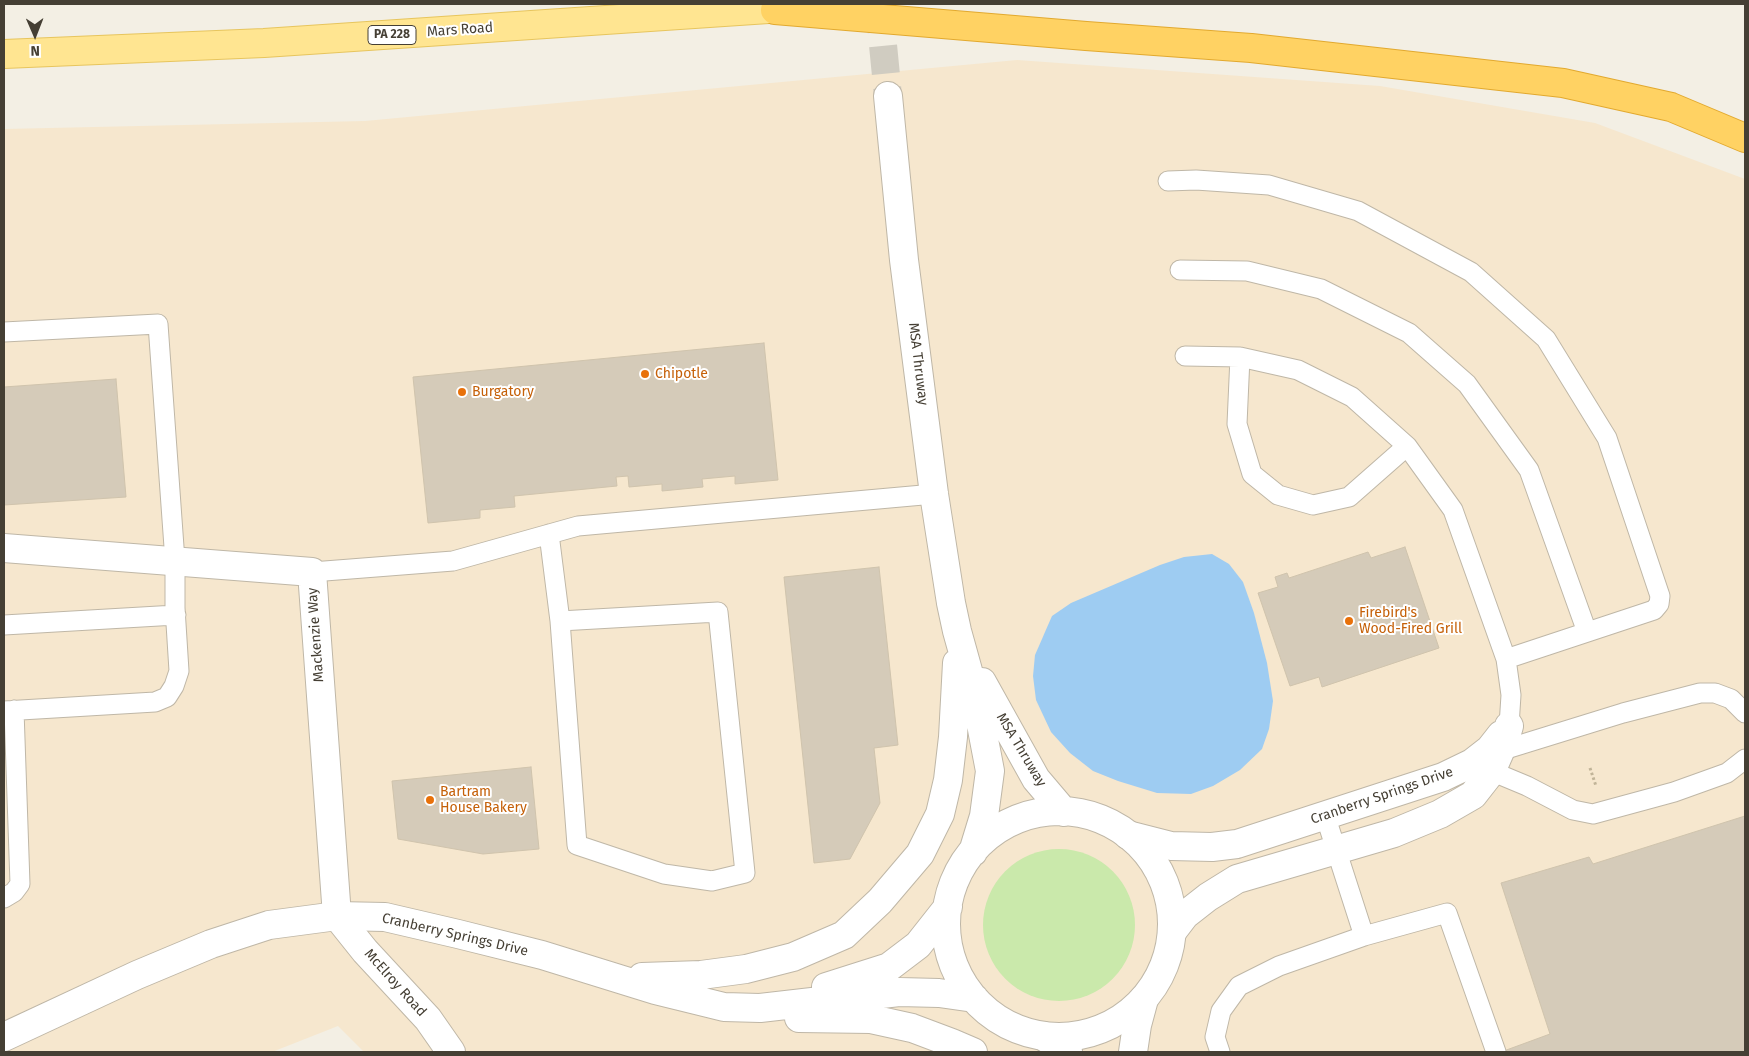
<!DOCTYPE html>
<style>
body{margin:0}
#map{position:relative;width:1749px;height:1056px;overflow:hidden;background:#f3efe4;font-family:"Fira Sans",sans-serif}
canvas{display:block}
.frame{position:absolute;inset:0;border:5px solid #453f34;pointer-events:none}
.north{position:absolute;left:10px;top:10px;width:50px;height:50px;-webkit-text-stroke:4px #fff;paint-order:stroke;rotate:179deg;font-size:14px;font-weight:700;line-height:20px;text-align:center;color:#453f34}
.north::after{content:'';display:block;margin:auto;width:18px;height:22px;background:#453f34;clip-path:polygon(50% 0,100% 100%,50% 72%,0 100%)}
</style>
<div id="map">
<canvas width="1749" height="1056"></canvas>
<div class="frame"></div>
<div class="north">N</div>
</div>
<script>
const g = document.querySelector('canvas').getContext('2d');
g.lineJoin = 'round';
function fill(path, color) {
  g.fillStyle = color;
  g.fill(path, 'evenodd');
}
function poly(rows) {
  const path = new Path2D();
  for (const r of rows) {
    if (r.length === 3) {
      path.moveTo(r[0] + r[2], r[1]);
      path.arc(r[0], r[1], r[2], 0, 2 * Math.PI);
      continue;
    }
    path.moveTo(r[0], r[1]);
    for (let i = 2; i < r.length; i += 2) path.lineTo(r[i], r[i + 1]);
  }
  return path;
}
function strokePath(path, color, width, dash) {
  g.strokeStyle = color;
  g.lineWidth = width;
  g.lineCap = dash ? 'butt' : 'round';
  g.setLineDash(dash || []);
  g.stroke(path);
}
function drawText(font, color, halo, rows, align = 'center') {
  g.font = font + ' "Fira Sans",sans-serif';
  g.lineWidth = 4;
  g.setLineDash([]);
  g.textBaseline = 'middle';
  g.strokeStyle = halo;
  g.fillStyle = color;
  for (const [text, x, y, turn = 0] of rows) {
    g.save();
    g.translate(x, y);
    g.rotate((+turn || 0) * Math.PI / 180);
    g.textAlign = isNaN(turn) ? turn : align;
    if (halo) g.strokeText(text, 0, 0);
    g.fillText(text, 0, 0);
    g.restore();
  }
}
const commercial = poly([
 [1017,60,1380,86,1595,123,1745,179,1745,1052,364,1052,338,1026,272,1052,4,1052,4,129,365,121]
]);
const green = poly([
 [1059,925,76]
]);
const water = poly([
 [1212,554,1229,564,1243,582,1254,613,1267,663,1273,701,1269,729,1262,749,1240,770,1213,786,1191,794,1157,793,1118,781,1093,771,1070,753,1051,732,1036,700,1033,676,1035,655,1052,616,1071,603,1160,565,1184,557]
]);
const building = poly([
 [764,343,778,480,735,484,735,476,702,479,703,487,662,491,662,484,629,487,628,476,616,477,617,486,514,496,515,507,480,510,480,518,428,523,413,377,764,343],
 [116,379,126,497,4,505,4,387,116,379],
 [1405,547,1439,648,1322,687,1319,677,1290,686,1258,593,1278,587,1275,577,1287,573,1289,578,1368,552,1371,558,1405,547],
 [879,567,898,745,874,748,880,803,850,859,814,863,784,577,879,567],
 [531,767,539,849,483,854,398,839,392,781,531,767],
 [1745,816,1745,1052,1501,1052,1550,1034,1501,883,1589,857,1593,864,1745,816]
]);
const tertiaryTunnel = poly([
 [879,4,888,96]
]);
const path = poly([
 [1590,768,1596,786]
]);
const service = poly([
 [1168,181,1196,180,1269,185,1358,211,1471,272,1546,339,1607,438,1660,596,1659,604,1654,610,1506,659],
 [1180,270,1247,271,1321,289,1409,333,1467,384,1529,470,1587,632],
 [4,332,158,324,175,561,175,608,179,671,174,686,167,697,155,702,4,711],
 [1185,356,1240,357,1298,370,1352,397,1407,446,1453,510,1506,659,1511,695,1509,726],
 [1240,357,1237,424,1252,474,1278,495,1313,505,1349,497,1407,446],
 [549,534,560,621,577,845,664,874,712,881,745,873,718,612,560,621],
 [312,572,453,561,578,526,934,494],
 [4,625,176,615],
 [1500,751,1623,713,1700,693,1715,693,1731,699,1745,713],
 [1491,771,1527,786,1573,810,1593,814,1674,792,1727,773,1745,759],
 [4,898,14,892,20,884,14,710],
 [1364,936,1447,913,1496,1052],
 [1220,1052,1215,1037,1221,1011,1239,986,1279,966,1364,936,1325,815]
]);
const minor = poly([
 [4,548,312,572,337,916,365,951,428,1019,451,1052],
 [1128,835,1171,846,1212,847,1237,844,1443,777,1472,763,1490,749,1501,735],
 [1172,932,1185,915,1208,897,1237,879,1394,833,1440,814,1473,795,1491,772,1505,740,1509,726],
 [1043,1036,1068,1052],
 [1133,1052,1137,1025,1144,999]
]);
const tertiary = poly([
 [888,96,904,260,934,494,951,603,957,631,977,703,990,771,984,816,973,852],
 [982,682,1036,779,1064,812],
 [1059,924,113],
 [642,977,701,975,746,969,793,957,844,935,880,901,920,854,940,814,948,780,953,737,957,663],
 [826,987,889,967,918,945,948,907],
 [799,1018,871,1019,912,1028,952,1043,973,1052],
 [4,1037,137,975,211,944,269,925,337,916,385,917,458,934,542,955,655,990,724,1007,760,1008,899,992,939,993,974,998]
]);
const primary = poly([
 [4,54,264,43,798,7]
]);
const motorway = poly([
 [775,10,1086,36,1251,48,1563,83,1671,107,1745,138]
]);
const markers = [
 [645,374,5,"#e8710a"],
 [462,392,5,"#e8710a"],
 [1349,621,5,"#e8710a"],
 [430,800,5,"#e8710a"]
];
const shields = [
 [392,35,48]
];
const shieldNames = [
 ["PA 228",392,35]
];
const streetNames = [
 ["Mars Road",460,30,-4],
 ["MSA Thruway",918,364,83],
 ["Mackenzie Way",316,635,-94],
 ["MSA Thruway",1021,750,59],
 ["Cranberry Springs Drive",1382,796,-19],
 ["Cranberry Springs Drive",455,935,13],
 ["McElroy Road",395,983,48]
];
const foodNames = [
 ["Chipotle",655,374],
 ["Burgatory",472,392],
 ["Firebird's",1359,613],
 ["Wood-Fired Grill",1359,629],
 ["Bartram",440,792],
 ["House Bakery",440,808]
];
fill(commercial, '#f6e7ce');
fill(green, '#cae9ab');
fill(water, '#9eccf2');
fill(building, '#d5cbb9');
strokePath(building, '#d0c4ad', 1);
strokePath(tertiaryTunnel, '#d0ccc1', 28, [28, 14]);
strokePath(service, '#bfb7a7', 21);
strokePath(minor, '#bfb7a7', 30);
strokePath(tertiary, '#bfb7a7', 30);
strokePath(primary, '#e7c55e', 30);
strokePath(motorway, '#e2a92f', 30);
strokePath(path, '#c1b498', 3, [2.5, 2.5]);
strokePath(service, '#fff', 19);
strokePath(minor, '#fff', 28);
strokePath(tertiary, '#fff', 28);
strokePath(primary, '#ffe591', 28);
strokePath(motorway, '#ffd263', 28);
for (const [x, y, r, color] of markers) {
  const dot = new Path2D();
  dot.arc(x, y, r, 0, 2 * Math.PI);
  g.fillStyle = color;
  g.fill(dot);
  strokePath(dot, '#fff', 2);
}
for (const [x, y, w] of shields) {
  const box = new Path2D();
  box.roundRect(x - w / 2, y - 9.5, w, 19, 4);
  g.fillStyle = '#fff';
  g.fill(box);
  strokePath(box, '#453f34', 1);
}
drawText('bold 12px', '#453f34', null, shieldNames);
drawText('14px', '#453f34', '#fff', streetNames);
drawText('14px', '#c56008', '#fff', foodNames, 'left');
</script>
